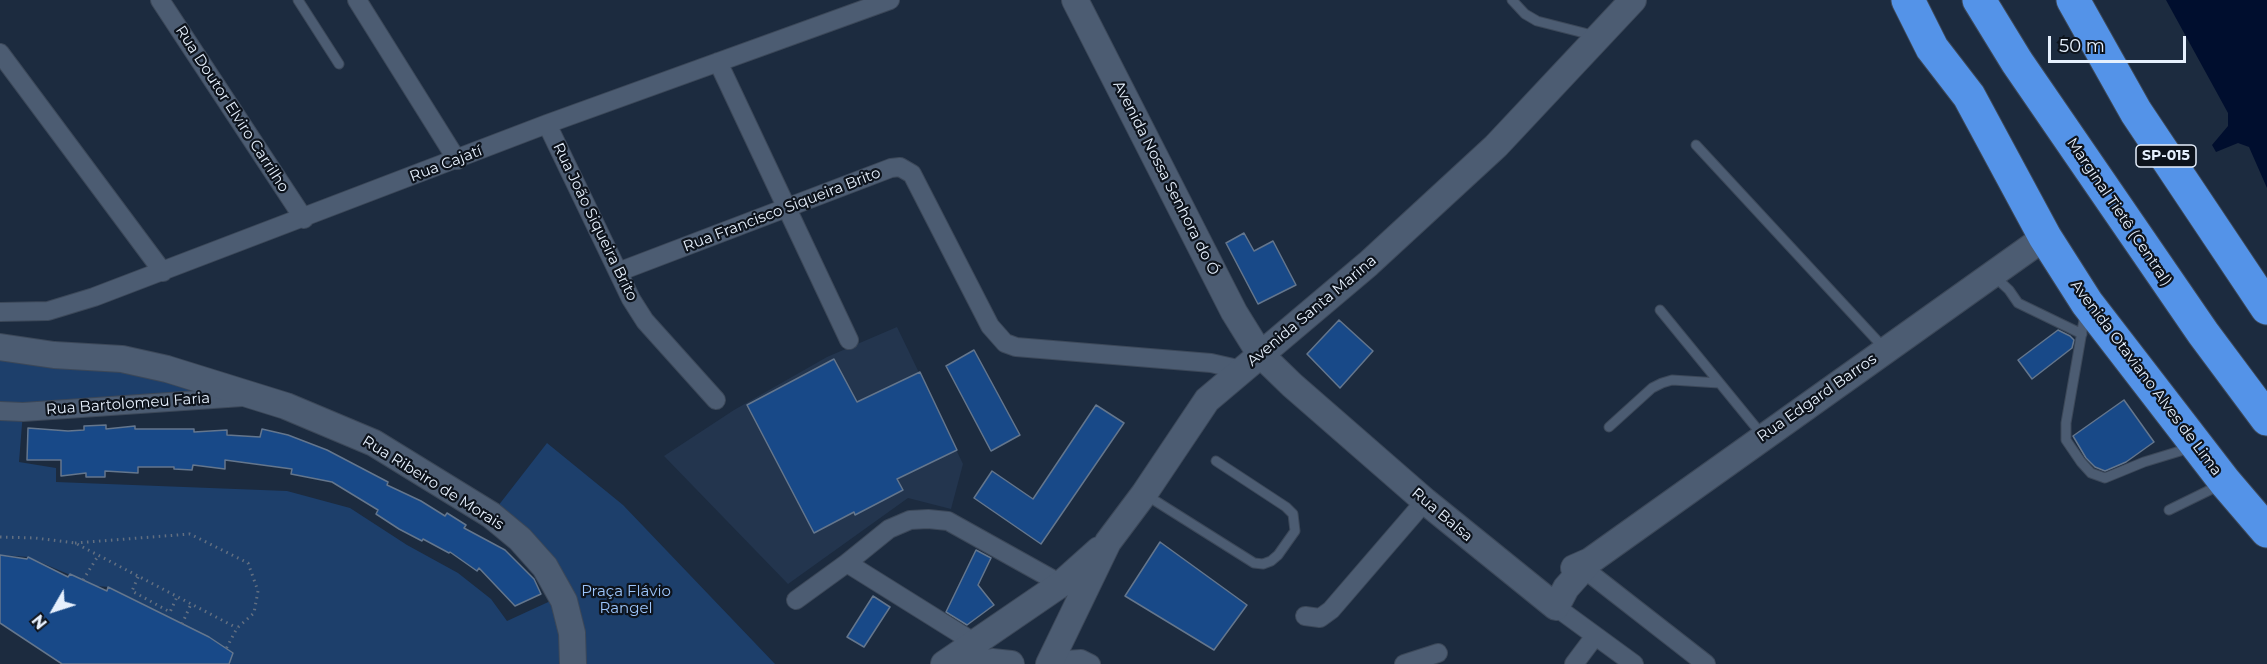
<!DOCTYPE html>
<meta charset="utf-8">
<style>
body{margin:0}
#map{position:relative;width:2267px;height:664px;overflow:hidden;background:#1c2b3f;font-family:Montserrat,sans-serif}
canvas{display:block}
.north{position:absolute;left:24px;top:580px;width:60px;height:60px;-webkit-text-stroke:4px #0d131c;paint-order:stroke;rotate:231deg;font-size:16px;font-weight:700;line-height:24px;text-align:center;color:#e6f0fd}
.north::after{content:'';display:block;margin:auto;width:21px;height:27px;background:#e6f0fd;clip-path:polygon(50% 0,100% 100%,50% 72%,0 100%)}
.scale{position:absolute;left:2048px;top:36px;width:138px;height:27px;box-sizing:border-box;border:3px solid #e6f0fd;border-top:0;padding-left:8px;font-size:18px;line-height:21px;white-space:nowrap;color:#e6f0fd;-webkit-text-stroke:4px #0d131c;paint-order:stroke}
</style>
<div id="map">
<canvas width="2267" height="664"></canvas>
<div class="north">N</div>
<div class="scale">50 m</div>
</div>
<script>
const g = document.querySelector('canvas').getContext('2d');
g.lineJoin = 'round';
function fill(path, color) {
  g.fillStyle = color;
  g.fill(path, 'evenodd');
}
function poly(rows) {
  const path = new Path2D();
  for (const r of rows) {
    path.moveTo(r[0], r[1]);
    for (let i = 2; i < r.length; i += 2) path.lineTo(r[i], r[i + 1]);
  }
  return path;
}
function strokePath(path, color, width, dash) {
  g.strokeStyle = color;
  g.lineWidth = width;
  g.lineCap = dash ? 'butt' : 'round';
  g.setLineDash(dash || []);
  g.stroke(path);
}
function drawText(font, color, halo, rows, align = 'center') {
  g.font = font + ' Montserrat,sans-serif';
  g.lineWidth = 4.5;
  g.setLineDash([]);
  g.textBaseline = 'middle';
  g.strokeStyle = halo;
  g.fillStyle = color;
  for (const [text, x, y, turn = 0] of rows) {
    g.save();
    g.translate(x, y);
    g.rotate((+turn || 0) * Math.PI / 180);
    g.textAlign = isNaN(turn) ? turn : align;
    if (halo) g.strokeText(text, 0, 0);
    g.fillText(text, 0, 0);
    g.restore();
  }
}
const built = poly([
 [897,327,963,464,951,509,908,498,788,584,664,456,734,410,827,357]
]);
const green = poly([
 [0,347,255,396,23,412,19,462,56,468,56,482,287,491,350,508,407,545,458,573,491,599,507,621,557,598,491,515,547,443,623,505,775,664,573,664,559,629,561,664,229,664,233,653,209,637,109,587,96,586,28,557,0,555]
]);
const water = poly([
 [2166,0,2267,0,2267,188,2249,147,2238,143,2216,152,2212,145,2228,126,2228,113]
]);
const building = poly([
 [1244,233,1254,251,1273,241,1296,285,1258,304,1226,243,1244,233],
 [1339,320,1373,351,1340,388,1307,354,1339,320],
 [2058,330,2070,336,2074,340,2072,348,2032,379,2018,360,2058,330],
 [974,350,1020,435,991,451,946,366,974,350],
 [834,359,857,402,920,372,957,450,897,479,903,490,855,515,854,512,814,533,747,405,834,359],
 [2124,400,2154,442,2126,462,2105,471,2095,467,2086,458,2073,436,2124,400],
 [1096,405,1124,423,1041,544,974,498,992,471,1033,499,1096,405],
 [106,425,106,429,135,426,135,429,194,429,194,432,227,430,227,435,260,437,262,429,288,435,327,450,388,482,387,485,421,501,445,516,447,513,466,525,464,528,505,550,534,579,541,594,515,606,479,568,477,571,450,552,449,553,423,539,422,541,399,529,376,514,378,510,332,482,291,474,292,469,225,460,225,469,193,465,192,470,174,469,174,467,138,467,138,473,105,471,105,477,86,477,86,473,61,476,61,460,27,460,28,428,68,431,84,430,84,426,106,425],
 [1160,542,1247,605,1214,650,1125,596,1160,542],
 [976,550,991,558,978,585,994,605,967,625,946,612,976,550],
 [0,555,27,559,28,557,68,577,70,574,107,591,108,587,209,637,233,653,229,664,62,664,0,623,0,555],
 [873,596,890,607,864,647,847,637,873,596]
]);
const path = poly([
 [0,537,35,538,75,543,237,628],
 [75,543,190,534,248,563,258,591,254,613,237,628,226,649],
 [138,577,132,591,170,612,177,597],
 [83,580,98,556],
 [182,624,191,604]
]);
const lane = poly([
 [298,0,339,64],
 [1512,0,1525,14,1537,21,1596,36],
 [1696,145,1884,348],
 [1993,275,2009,290,2018,303,2082,334],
 [1660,310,1763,436],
 [2085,314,2066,423,2066,440,2081,462,2091,473,2105,478,2144,462,2190,448],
 [1609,427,1652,388,1662,383,1672,380,1719,383],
 [1146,495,1254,563,1263,564,1271,561,1278,555,1295,531,1293,514,1286,507,1216,461],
 [2169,510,2220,485]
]);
const street = poly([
 [160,0,304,219],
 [357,0,457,160],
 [0,53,163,272],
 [718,62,849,340],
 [547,124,631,299,645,321,716,400],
 [618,272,891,168,900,167,912,174,990,326,1005,343,1016,347,1211,363,1242,370],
 [0,312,48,311,94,297,547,124,890,0],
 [0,411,23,412,242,397],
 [1583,568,1706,664],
 [796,600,847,563],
 [1556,607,1634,664],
 [1305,616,1320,618,1331,610,1425,501],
 [975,643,847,563,889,529,910,520,928,519,948,521,1061,584],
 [1051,661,1081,659,1091,664],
 [1404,664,1438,653],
 [1574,664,1595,636]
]);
const secondary = poly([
 [1075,0,1234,312,1260,354,1292,385,1425,501,1556,607,1566,588,1590,561],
 [0,347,54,355,122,359,167,369,286,406,374,443,491,515,520,539,545,567,564,601,572,633,573,664],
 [1574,568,1590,561,2045,237],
 [944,664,1061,584,1099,550],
 [978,664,992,662,1011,664],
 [1049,664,1108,542,1144,494,1207,400,1368,264,1496,146,1633,0]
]);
const highway = poly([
 [1908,0,1932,48,1969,96,2045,237,2087,303,2225,482,2267,531],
 [1979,0,2017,62,2203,333,2267,419],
 [2073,0,2136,112,2267,308]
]);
const shields = [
 [2166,156,60]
];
const shieldNames = [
 ["SP-015",2166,156]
];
const streetNames = [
 ["Rua Doutor Elviro Carrilho",232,109,57],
 ["Rua Cajatí",446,164,-21],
 ["Avenida Nossa Senhora do Ó",1166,178,63],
 ["Rua Francisco Siqueira Brito",782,210,-21],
 ["Marginal Tietê (Central)",2119,212,56],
 ["Rua João Siqueira Brito",595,222,64],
 ["Avenida Santa Marina",1312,311,-40],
 ["Avenida Otaviano Alves de Lima",2146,378,53],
 ["Rua Edgard Barros",1817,398,-35],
 ["Rua Bartolomeu Faria",128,404,-4],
 ["Rua Ribeiro de Morais",433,483,32],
 ["Rua Balsa",1442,515,40]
];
const parkNames = [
 ["Praça Flávio",626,592],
 ["Rangel",626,609]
];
fill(built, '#23354e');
fill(green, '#1d3f6b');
fill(water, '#000e2e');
fill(building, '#184988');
strokePath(building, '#64768d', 1.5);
strokePath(lane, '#3c4859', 11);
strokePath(street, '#3c4859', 20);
strokePath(secondary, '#3c4859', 28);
strokePath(highway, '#3c4859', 35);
strokePath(path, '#626f81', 3, [1.5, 4.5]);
strokePath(lane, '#4c5c72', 9);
strokePath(street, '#4c5c72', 18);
strokePath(secondary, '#4c5c72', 26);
strokePath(highway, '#5493e8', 33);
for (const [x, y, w] of shields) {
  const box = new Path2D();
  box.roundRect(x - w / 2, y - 11, w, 22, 4.5);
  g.fillStyle = '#0d131c';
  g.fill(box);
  strokePath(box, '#e6f0fd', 1.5);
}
drawText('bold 14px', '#e6f0fd', null, shieldNames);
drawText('15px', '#e6f0fd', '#0d131c', streetNames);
drawText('15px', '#9dc5fb', '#0d131c', parkNames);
</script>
